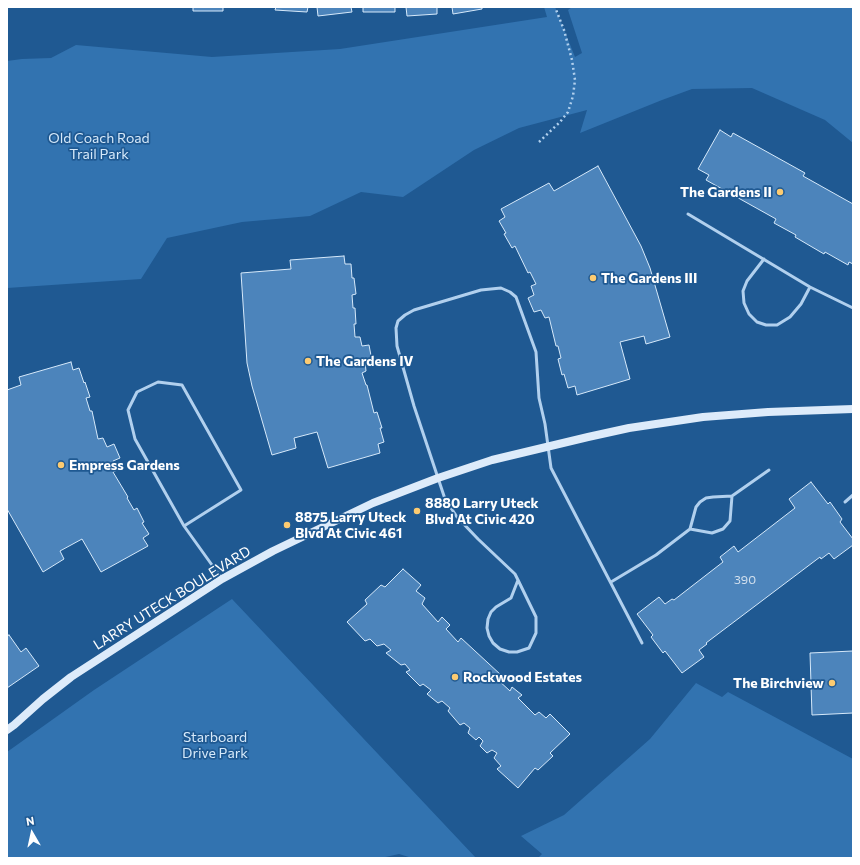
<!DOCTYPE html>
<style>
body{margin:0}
#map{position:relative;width:860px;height:865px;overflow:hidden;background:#1f5992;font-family:Commissioner,sans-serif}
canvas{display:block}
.frame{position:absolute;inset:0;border:8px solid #fff;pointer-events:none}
.north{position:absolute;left:12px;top:813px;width:40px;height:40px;-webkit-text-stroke:3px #1f5992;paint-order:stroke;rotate:351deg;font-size:11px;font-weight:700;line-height:16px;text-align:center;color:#fff}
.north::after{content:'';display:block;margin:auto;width:14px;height:18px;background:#fff;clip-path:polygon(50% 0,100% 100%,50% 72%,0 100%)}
</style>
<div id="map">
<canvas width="860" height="865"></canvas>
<div class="frame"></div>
<div class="north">N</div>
</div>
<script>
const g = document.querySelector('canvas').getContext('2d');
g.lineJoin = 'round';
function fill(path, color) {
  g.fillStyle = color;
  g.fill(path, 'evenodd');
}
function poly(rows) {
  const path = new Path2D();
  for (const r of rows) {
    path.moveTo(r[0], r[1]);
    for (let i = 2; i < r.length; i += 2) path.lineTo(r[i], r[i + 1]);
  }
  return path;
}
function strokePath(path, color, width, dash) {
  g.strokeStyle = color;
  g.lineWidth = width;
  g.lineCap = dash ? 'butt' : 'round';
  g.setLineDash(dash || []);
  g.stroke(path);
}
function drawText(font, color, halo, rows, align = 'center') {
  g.font = font + ' Commissioner,sans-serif';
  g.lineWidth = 3.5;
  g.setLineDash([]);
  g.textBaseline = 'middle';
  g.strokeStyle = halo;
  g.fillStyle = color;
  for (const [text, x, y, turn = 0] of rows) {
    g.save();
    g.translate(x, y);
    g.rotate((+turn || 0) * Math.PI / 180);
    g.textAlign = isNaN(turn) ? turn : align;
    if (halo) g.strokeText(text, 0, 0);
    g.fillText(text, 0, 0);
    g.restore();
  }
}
const green = poly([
 [544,7,555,7,575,57,582,53,568,10,572,7,853,7,853,143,825,120,752,88,692,89,662,100,580,133,587,110,519,128,474,150,403,197,361,192,310,216,242,222,167,238,141,279,7,288,7,61,22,59,51,58,76,45,212,57,340,49,547,17],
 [232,599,476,858,412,858,399,854,381,858,7,858,7,752,94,690],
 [696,683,722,697,728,692,853,759,853,858,538,858,542,854,521,836,564,815,650,739]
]);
const building = poly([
 [193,7,223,7,223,11,193,11,193,7],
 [276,7,308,7,307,12,275,10,276,7],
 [317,7,351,7,352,12,318,16,317,7],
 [363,7,395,7,395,12,363,12,363,7],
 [406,7,437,7,437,14,407,16,406,7],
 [452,7,482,7,482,9,453,14,452,7],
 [720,130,731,137,733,133,805,173,803,176,853,204,853,264,849,262,848,265,825,252,824,254,795,237,796,235,774,223,776,219,706,180,709,175,698,169,720,130],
 [598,166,641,246,650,268,670,337,646,344,644,336,620,342,630,379,577,395,575,386,568,388,564,374,562,375,558,359,561,358,558,346,556,346,549,317,545,318,541,310,534,312,528,298,534,295,531,286,536,284,530,272,528,273,515,246,512,248,504,234,506,233,499,221,505,217,501,209,549,183,554,191,598,166],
 [344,256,345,264,351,264,352,278,354,278,356,294,352,295,353,308,355,308,356,324,354,324,355,337,360,337,362,346,369,345,372,361,365,362,366,371,362,373,366,385,367,385,374,413,377,412,382,428,380,428,384,442,378,444,380,453,328,468,317,432,294,438,296,448,272,455,252,386,247,363,241,273,291,269,290,260,344,256],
 [71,362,73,370,79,368,84,383,85,382,90,397,86,398,90,411,92,411,98,439,103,438,107,447,114,444,120,458,113,461,117,470,113,472,128,497,127,498,134,510,137,508,144,522,142,523,149,534,143,538,148,546,101,572,82,539,60,551,64,559,43,572,7,509,7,390,21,385,19,377,71,362],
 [811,482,828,504,830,502,842,519,840,522,853,539,853,545,834,559,829,553,821,559,820,557,706,643,707,644,699,650,704,657,682,673,665,651,663,653,651,637,653,635,637,614,659,597,665,604,672,599,674,600,723,562,720,557,734,546,738,552,795,508,789,499,811,482],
 [403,569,421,585,416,591,425,598,422,604,438,622,442,617,450,625,446,629,458,642,461,638,501,675,497,679,510,691,512,687,522,695,518,698,535,715,539,712,546,718,550,714,570,734,550,753,553,756,538,770,535,768,518,788,497,769,501,766,494,758,497,753,492,750,487,753,480,746,483,741,479,737,476,740,468,733,470,728,464,723,460,725,448,711,450,708,442,701,438,703,427,694,431,690,423,684,420,686,406,672,410,670,405,664,401,665,386,653,391,650,384,644,377,646,370,639,365,641,347,622,367,604,365,600,381,585,385,587,403,569],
 [9,635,21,652,26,648,39,666,7,688,7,636,9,635],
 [853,651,853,713,812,715,810,653,853,651]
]);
const path = poly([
 [539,142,560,122,568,112,573,96,575,80,572,60,564,30,555,7]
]);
const lane = poly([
 [688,214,810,287,853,308],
 [764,259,747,281,743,291,744,303,749,314,757,322,766,325,777,325,790,317,801,304,810,287],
 [732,496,730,521,723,529,712,533,690,529,696,507,700,502,706,498,713,497,732,496],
 [732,496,769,470],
 [845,502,853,495],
 [184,526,241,490,182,385,158,382,137,392,128,410,135,439,184,526,222,579],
 [518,580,515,574,478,539,457,517,445,499,414,406,397,346,396,328,398,321,405,315,414,310,481,290,501,288,510,292,516,297,536,352,539,398,545,424,551,468,642,643],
 [518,580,536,617,536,633,529,648,517,652,509,652,500,649,493,643,489,636,487,628,488,619,491,612,496,607,511,598,518,580],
 [611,582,656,555,690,529]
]);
const secondary = poly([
 [7,730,14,725,43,699,71,677,222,579,273,551,373,503,438,478,492,460,588,437,629,428,703,417,768,412,853,409]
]);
const markers = [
 [780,192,4,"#fccb71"],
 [593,278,4,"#fccb71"],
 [308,361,4,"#fccb71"],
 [61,465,4,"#fccb71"],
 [417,511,4,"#fccb71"],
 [287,525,4,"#fccb71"],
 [455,677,4,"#fccb71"],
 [832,683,4,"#fccb71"]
];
const numberNames = [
 ["390",745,580]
];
const parkNames = [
 ["Old Coach Road",99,138],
 ["Trail Park",99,154],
 ["Starboard",215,737],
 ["Drive Park",215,753]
];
const poiNames = [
 ["The Gardens II",772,192,"right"],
 ["The Gardens III",601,278],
 ["The Gardens IV",316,361],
 ["Empress Gardens",69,465],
 ["8880 Larry Uteck",425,503],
 ["Blvd At Civic 420",425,519],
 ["8875 Larry Uteck",295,517],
 ["Blvd At Civic 461",295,533],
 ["Rockwood Estates",463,677],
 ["The Birchview",824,683,"right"]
];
const streetNames = [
 ["LARRY UTECK BOULEVARD",172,598,-32]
];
fill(green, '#3273b0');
fill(building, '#4c84bb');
strokePath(building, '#d6e9fa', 1);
strokePath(path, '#b1d0ee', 2.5, [2, 3]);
strokePath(lane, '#b1d0ee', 3);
strokePath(secondary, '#ddebfa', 8);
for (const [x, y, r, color] of markers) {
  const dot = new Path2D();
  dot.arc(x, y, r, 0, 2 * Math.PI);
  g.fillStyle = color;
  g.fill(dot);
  strokePath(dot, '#1f5992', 1.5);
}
drawText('12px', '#d2e0ee', null, numberNames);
drawText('14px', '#d6e9fa', '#1f5992', parkNames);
drawText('bold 14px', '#fff', '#1f5992', poiNames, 'left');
drawText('14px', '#fff', '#1f5992', streetNames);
</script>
